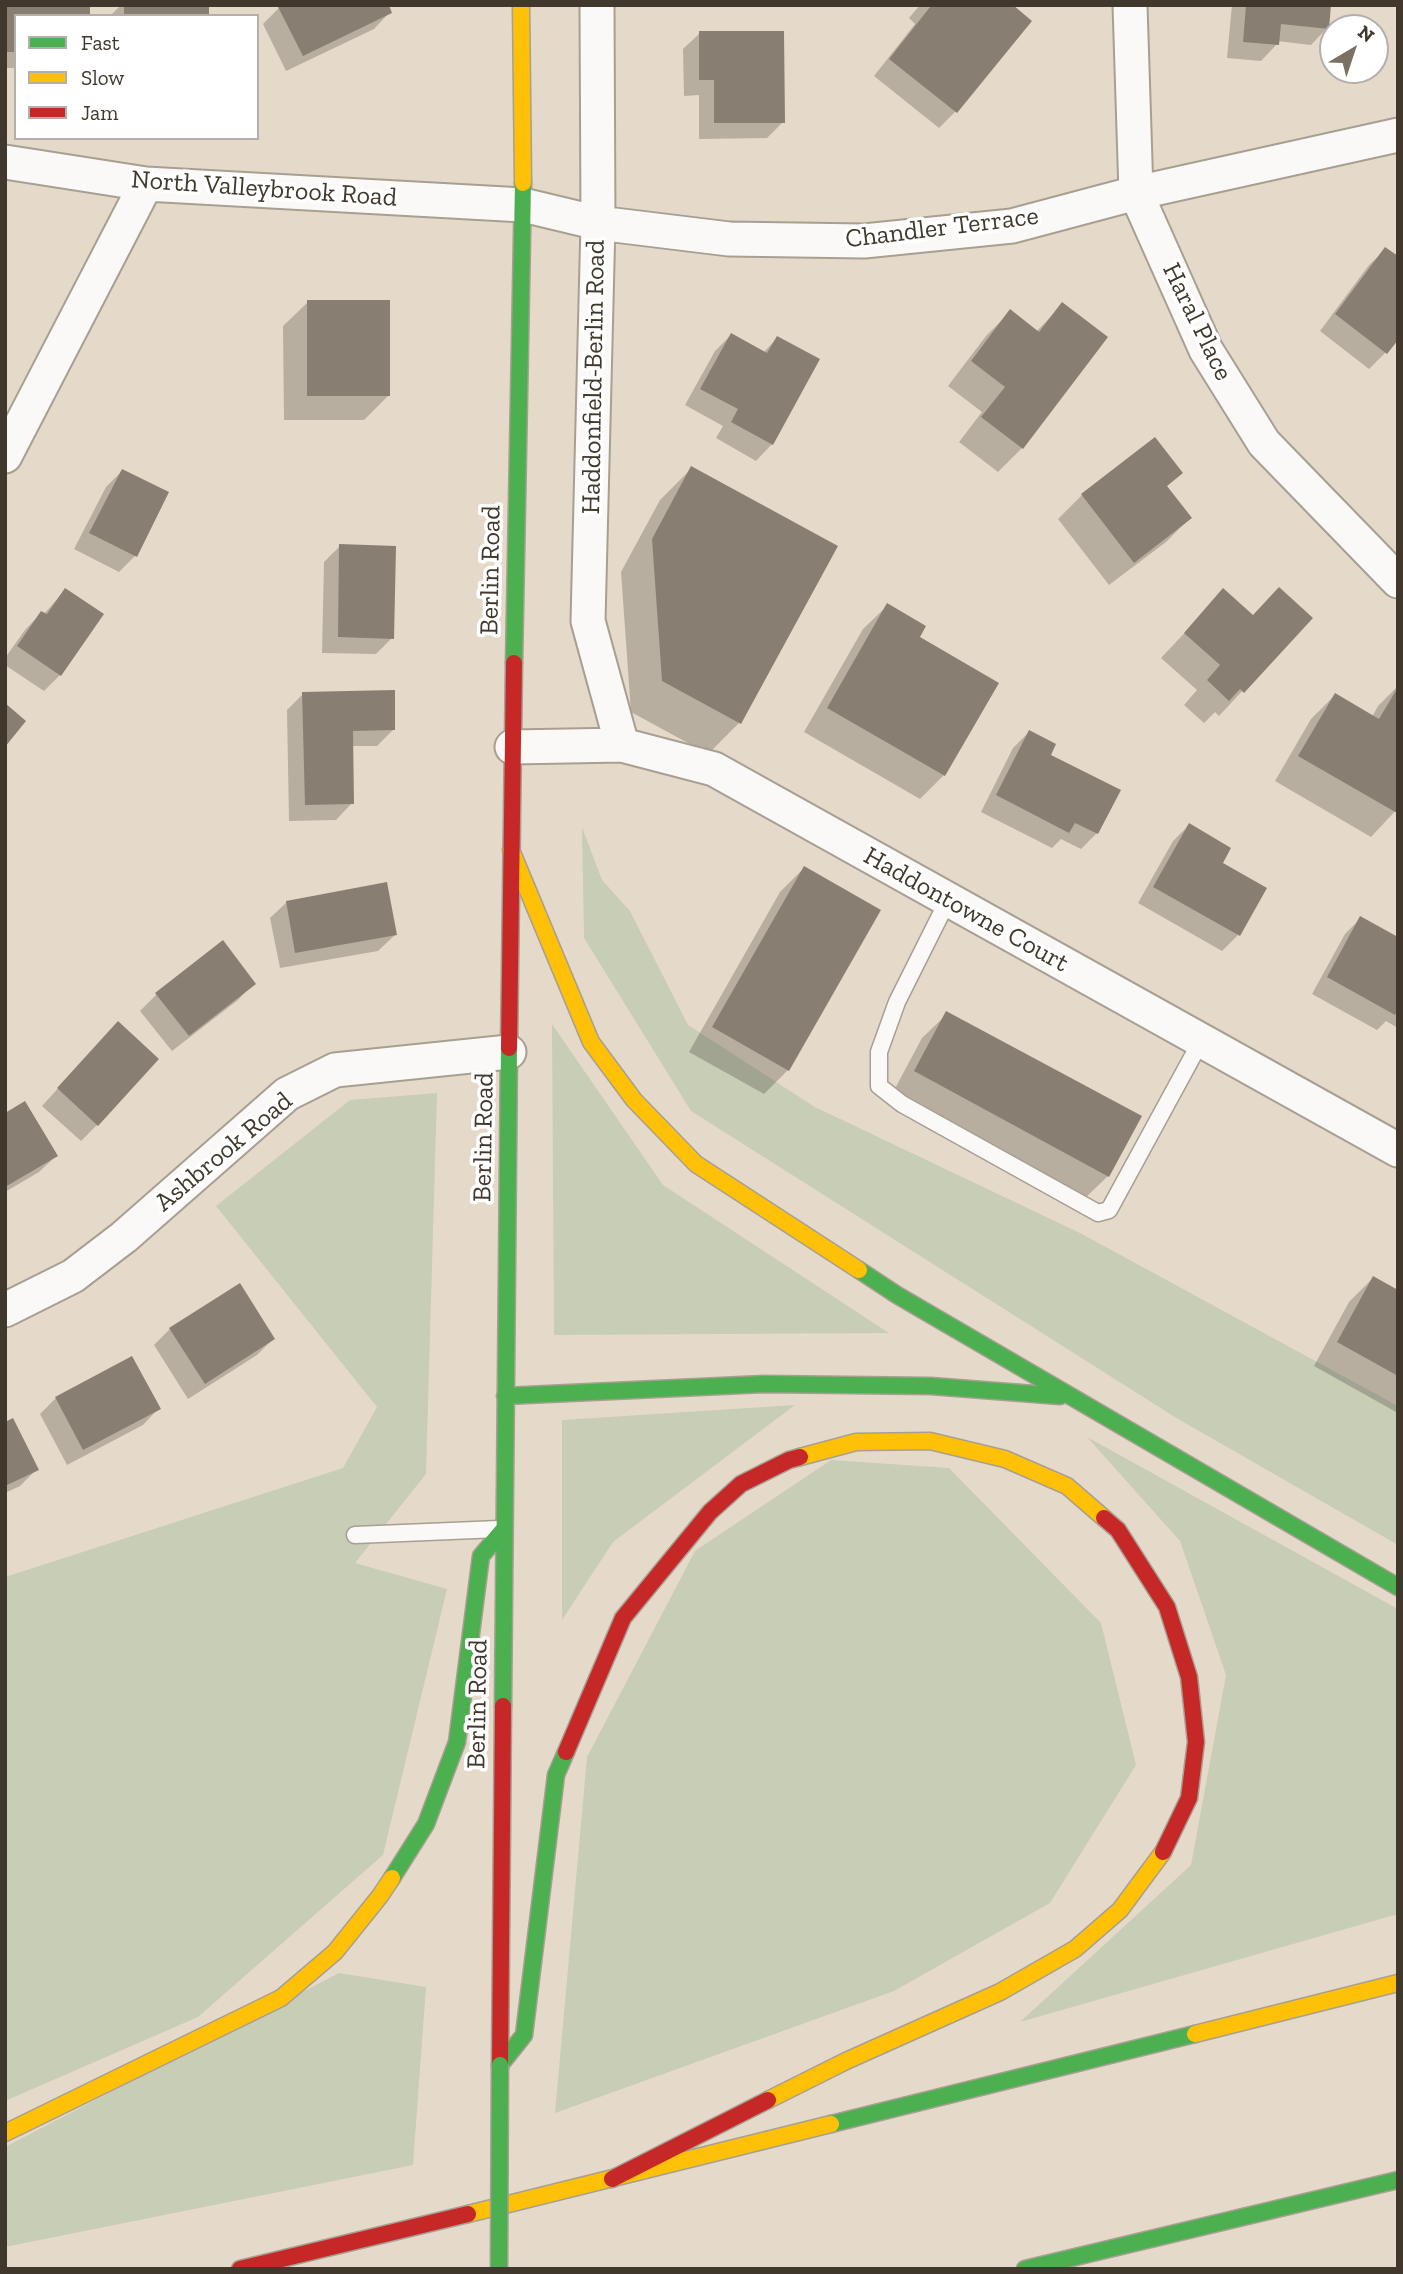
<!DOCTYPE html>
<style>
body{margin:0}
#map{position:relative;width:1403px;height:2274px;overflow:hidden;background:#e5dac9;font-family:"Zilla Slab",serif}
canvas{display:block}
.frame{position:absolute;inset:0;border:7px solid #40382c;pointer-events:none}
.legend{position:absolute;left:14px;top:14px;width:245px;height:126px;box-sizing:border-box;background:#fff;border:2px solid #b3afab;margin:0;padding:9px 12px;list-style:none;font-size:21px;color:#40382c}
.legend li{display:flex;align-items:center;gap:14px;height:35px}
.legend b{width:35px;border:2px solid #b3afab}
.north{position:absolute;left:1319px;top:14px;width:70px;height:70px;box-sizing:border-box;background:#fff;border:2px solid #b3afab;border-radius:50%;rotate:39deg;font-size:19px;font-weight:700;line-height:28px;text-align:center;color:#40382c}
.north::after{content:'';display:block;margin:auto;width:24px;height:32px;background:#7a7163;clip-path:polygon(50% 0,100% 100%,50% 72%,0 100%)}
</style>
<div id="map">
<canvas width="1403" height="2274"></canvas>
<div class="frame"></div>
<ul class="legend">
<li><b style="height:9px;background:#4caf50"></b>Fast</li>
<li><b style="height:9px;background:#ffc107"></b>Slow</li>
<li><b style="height:9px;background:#c62828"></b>Jam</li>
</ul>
<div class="north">N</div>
</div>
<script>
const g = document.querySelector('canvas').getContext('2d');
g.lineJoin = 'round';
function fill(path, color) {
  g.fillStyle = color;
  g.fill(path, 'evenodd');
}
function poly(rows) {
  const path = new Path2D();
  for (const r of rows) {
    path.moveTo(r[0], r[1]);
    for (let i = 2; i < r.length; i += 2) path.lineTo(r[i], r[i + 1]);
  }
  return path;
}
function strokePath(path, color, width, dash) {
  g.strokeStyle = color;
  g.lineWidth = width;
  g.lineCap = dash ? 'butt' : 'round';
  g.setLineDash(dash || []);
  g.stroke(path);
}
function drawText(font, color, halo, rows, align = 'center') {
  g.font = font + ' "Zilla Slab",serif';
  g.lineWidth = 7;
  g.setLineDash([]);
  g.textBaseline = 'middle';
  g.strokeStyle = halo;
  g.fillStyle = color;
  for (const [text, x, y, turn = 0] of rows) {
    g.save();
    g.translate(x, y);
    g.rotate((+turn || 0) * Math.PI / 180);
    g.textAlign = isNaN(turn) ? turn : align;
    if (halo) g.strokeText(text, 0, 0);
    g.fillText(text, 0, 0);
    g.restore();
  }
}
const green = poly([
 [582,827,602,880,630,911,688,1025,815,1107,1082,1234,1398,1406,1398,1545,1178,1419,691,1111,584,938],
 [552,1024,663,1185,889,1333,554,1335],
 [437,1093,426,1474,355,1563,447,1589,383,1855,198,2017,5,2101,5,1577,343,1468,377,1407,216,1206,350,1100],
 [795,1405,613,1542,562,1620,562,1420],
 [1087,1437,1398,1609,1398,1914,1020,2022,1191,1865,1226,1675,1180,1541],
 [831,1460,949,1468,1101,1623,1136,1765,1050,1903,894,1991,555,2113,587,1757,695,1551],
 [339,1973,426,1987,413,2165,5,2247,5,2147]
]);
const shadow = poly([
 [5,5,88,5,16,16,16,68,5,68],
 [121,5,207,5,207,16,110,16],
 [920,5,1010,5,1029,21,955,112,939,128,874,76,915,24,909,18],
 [1232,5,1329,5,1327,28,1311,45,1277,41,1277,44,1261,61,1227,58],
 [279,8,390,12,374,29,286,71,263,24],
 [700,33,783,122,767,138,699,139,699,95,684,96,683,49],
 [1386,249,1385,353,1369,369,1320,331,1369,265],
 [308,302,388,396,364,420,284,420,283,326],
 [1062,305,1106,338,1022,448,998,472,959,442,982,412,948,386,986,336,1010,312,1036,332],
 [731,335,763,353,777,338,818,360,772,444,756,461,716,438,723,426,685,405,715,351],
 [692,468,739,723,708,754,631,712,621,572,660,500],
 [122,471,135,556,119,572,74,549,106,487],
 [1180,473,1166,487,1190,518,1166,542,1109,585,1058,519,1082,495],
 [340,546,392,638,376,654,322,653,324,562],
 [65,590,60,675,44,691,5,665,5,658,25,630,41,613,44,614],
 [1224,591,1252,617,1310,618,1219,716,1215,712,1204,723,1184,705,1197,690,1161,658],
 [888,605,917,637,944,775,920,799,804,732,863,629],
 [1398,686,1398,808,1371,837,1275,781,1311,719,1335,695,1372,717,1378,706],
 [303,694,393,730,377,746,351,746,352,803,336,820,289,821,287,710],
 [1029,732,1048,755,1097,833,1081,849,1061,839,1052,848,981,812,1013,748],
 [1189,825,1220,864,1238,935,1222,951,1138,903,1173,841],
 [804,868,788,1070,764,1094,689,1052,780,892],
 [287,902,395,935,378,951,280,968,270,918],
 [1361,918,1398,939,1398,1028,1386,1021,1377,1030,1312,994,1345,934],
 [222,943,254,983,238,1000,172,1051,140,1011,156,995],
 [947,1014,1108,1176,1083,1200,891,1096,922,1038],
 [102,1040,97,1125,81,1141,42,1106],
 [5,1115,56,1156,39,1172,5,1192],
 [1373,1278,1398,1292,1396,1412,1314,1366,1349,1302],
 [170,1329,273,1339,257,1355,188,1399,154,1345],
 [56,1398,159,1408,143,1425,67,1465,40,1414],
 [5,1424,36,1470,20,1486,5,1493]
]);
const building = poly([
 [7,5,90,5,90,16,16,16,16,52,6,52],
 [124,5,209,5,209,16,124,16],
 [281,5,389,5,392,13,303,56,278,7],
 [928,5,1013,5,1032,21,957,113,889,59,930,7],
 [1246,5,1331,5,1329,29,1281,24,1279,45,1243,42],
 [699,31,784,31,785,123,714,123,714,80,699,80],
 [1385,247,1398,256,1398,340,1387,354,1335,314],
 [307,300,390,300,390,396,307,396],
 [1062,302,1108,337,1023,449,981,417,1005,387,971,361,1010,309,1039,332],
 [731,333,767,353,777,336,820,359,773,445,731,422,738,409,700,389],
 [1155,437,1183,473,1167,486,1192,518,1134,563,1081,494],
 [691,466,838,546,741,724,662,681,652,539],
 [122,469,169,492,137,557,89,533],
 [339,544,396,546,394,639,338,637],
 [1279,587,1313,618,1244,693,1240,689,1229,701,1207,680,1220,665,1184,633,1223,588,1253,615],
 [65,588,104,614,61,676,17,646,41,611,47,614],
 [887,603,926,626,920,637,999,683,945,776,827,708],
 [1398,687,1398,812,1397,813,1298,756,1335,693,1379,719],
 [395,690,395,730,353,731,354,804,305,805,302,692],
 [5,703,26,721,5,747],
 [1029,730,1056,744,1051,755,1121,790,1098,834,1075,823,1069,833,996,795],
 [1189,823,1231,848,1223,863,1267,888,1240,936,1153,887],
 [804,866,881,910,789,1071,712,1027],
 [387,882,397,935,295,953,286,901],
 [1360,916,1398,937,1398,1009,1395,1015,1327,977],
 [223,940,256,984,189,1036,155,993],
 [946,1011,1142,1116,1109,1177,914,1071],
 [118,1021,159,1059,98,1126,57,1088],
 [25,1101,58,1156,5,1187,5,1113],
 [1373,1276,1398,1290,1398,1376,1337,1342],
 [240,1283,275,1339,205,1384,169,1328],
 [132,1356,161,1409,83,1450,55,1397],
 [13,1418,39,1470,5,1486,5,1422]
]);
const lane = poly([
 [948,900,897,1002,879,1052,879,1086,902,1104,1098,1213,1109,1210,1201,1041],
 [355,1535,499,1529]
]);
const street = poly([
 [597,5,598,223,588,621,622,745],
 [1130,5,1136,193,1206,350,1264,443,1398,581],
 [5,162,146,184,523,205,598,223,729,239,864,241,1012,226,1136,193,1398,135],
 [5,456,146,184],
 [512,747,622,745,714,769,1398,1150],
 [5,1310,73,1276,124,1237,287,1094,335,1070,509,1052]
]);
const fast = poly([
 [514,663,523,183],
 [859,1270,897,1295,1398,1587],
 [505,1396,764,1384,931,1386,1060,1396],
 [503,1706,509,1048],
 [392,1878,426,1824,457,1742,481,1556,504,1529],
 [500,2065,524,2035,556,1775,566,1752],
 [831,2124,1195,2034],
 [1025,2269,1398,2180]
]);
const slow = poly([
 [521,5,523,183],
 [511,850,591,1042,634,1100,696,1164,859,1270],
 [800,1457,856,1442,930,1441,1005,1459,1067,1486,1104,1518],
 [1195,2034,1398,1983],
 [768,2100,846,2061,1000,1992,1075,1949,1120,1910,1163,1852],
 [5,2133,281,1998,335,1952,380,1896,392,1878],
 [468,2214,831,2124]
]);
const jam = poly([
 [509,1048,514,663],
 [1104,1518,1118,1530,1167,1607,1189,1677,1196,1742,1189,1798,1163,1852],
 [566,1752,623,1618,710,1512,741,1484,789,1460,800,1457],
 [500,2065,503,1706],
 [612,2179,768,2100],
 [240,2269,468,2214]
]);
const fastBridge = poly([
 [499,2269,500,2065]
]);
const streetNames = [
 ["North Valleybrook Road",264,189,4],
 ["Chandler Terrace",942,228,-7],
 ["Haral Place",1197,322,64],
 ["Haddonfield-Berlin Road",594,377,-89],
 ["Berlin Road",491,570,-89],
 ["Haddontowne Court",966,910,29],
 ["Berlin Road",484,1137,-89],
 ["Ashbrook Road",224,1152,-40],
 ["Berlin Road",478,1704,-89]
];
fill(green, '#c8cdb6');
fill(shadow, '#0003');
fill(building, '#897e72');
strokePath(lane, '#a79f92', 19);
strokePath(street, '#a79f92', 37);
strokePath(fast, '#a79f92', 19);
strokePath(slow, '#a79f92', 19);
strokePath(jam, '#a79f92', 19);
strokePath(lane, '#fbf9f7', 16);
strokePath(street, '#fbf9f7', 33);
strokePath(fast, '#4caf50', 16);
strokePath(slow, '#ffc107', 16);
strokePath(jam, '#c62828', 16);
strokePath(fastBridge, '#a79f92', 19, []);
strokePath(fastBridge, '#4caf50', 16);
drawText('26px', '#40382c', '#fff', streetNames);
</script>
